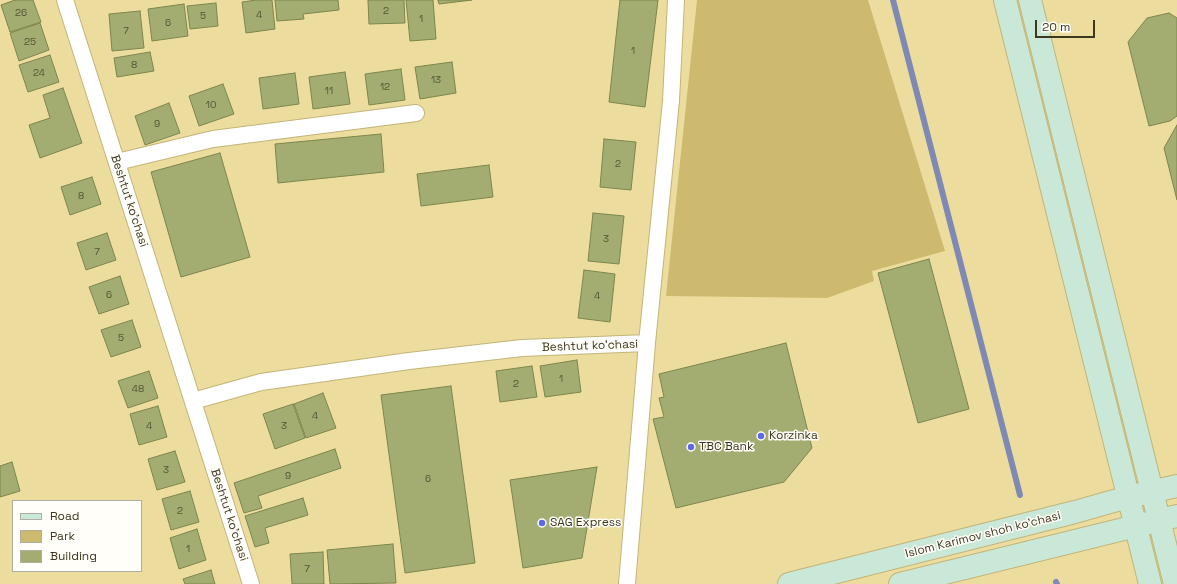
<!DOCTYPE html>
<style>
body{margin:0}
#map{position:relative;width:1177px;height:584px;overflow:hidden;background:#ecdd9f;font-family:"Space Grotesk",sans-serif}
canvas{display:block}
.legend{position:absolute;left:12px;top:500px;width:130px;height:72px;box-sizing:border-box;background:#fffef8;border:1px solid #b1aea1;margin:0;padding:5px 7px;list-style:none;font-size:12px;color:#3d371e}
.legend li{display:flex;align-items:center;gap:8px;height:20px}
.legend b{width:20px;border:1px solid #b1aea1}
.scale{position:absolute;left:1035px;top:20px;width:60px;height:18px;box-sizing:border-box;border:2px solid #3d371e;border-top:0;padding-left:5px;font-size:12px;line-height:14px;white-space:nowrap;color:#3d371e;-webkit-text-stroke:3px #fffef8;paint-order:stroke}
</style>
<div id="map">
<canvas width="1177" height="584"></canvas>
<ul class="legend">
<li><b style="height:5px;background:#cae8d7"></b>Road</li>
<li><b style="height:11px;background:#cdba6e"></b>Park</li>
<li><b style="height:11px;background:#a3ad72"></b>Building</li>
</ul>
<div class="scale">20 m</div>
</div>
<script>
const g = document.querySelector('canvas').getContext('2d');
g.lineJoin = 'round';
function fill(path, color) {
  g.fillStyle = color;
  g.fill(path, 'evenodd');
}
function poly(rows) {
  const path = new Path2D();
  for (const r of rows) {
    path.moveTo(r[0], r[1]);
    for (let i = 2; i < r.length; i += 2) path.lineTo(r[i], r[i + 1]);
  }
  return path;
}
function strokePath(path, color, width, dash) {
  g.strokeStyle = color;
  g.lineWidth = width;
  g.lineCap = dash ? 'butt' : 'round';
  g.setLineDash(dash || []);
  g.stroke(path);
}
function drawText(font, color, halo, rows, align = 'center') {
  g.font = font + ' "Space Grotesk",sans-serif';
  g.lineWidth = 3;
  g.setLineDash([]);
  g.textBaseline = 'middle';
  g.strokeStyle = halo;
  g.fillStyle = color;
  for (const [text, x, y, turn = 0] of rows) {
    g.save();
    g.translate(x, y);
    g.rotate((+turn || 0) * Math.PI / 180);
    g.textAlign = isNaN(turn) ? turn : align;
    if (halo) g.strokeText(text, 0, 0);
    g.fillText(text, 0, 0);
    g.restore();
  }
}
const green = poly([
 [697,0,868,0,945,251,872,271,874,281,827,298,666,296]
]);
const stream = poly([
 [893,0,1020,495],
 [1056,582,1057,584]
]);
const building = poly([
 [15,0,33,0,41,22,10,32,1,5,15,0],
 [256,0,272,0,275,29,246,33,242,2,256,0],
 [275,0,338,0,339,10,303,14,304,19,277,21,275,0],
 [368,0,404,0,405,23,369,24,368,0],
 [406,0,433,0,436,39,410,41,406,0],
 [438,0,472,0,439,4,438,0],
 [620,0,658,0,645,107,609,102,620,0],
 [216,3,218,26,190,29,187,6,216,3],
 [184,4,188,36,152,41,148,9,184,4],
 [140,11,144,48,112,51,109,14,140,11],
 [1169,13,1177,18,1177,116,1170,121,1149,126,1128,42,1147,18,1169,13],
 [40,23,49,50,19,61,10,33,40,23],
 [150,52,154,71,117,77,114,58,150,52],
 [50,55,59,82,28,92,19,65,50,55],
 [452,62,456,93,420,99,415,67,452,62],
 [401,69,405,100,369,105,365,74,401,69],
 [345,72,350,104,313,109,309,77,345,72],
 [295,73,299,104,263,109,259,78,295,73],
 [223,84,234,114,199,126,189,96,223,84],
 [63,88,82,143,40,158,29,125,50,118,43,95,63,88],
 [169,103,180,133,145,145,135,116,169,103],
 [1177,125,1177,200,1164,148,1177,125],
 [381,134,384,172,278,183,275,144,381,134],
 [604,139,636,142,631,190,600,187,604,139],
 [220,153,250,257,181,277,151,172,220,153],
 [489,165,493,197,421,206,417,174,489,165],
 [92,177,101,204,70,215,61,187,92,177],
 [593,213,624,216,619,264,588,261,593,213],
 [107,233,116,260,86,270,77,243,107,233],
 [929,259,969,409,918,423,878,273,929,259],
 [584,270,615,274,610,322,578,318,584,270],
 [120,276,129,304,99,314,89,287,120,276],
 [132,320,141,347,111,357,101,330,132,320],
 [786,343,812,448,784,482,676,508,653,419,664,417,659,398,664,397,659,374,786,343],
 [577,360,581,392,545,397,540,366,577,360],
 [532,366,537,397,500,402,496,371,532,366],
 [149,371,158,398,128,408,118,381,149,371],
 [451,386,475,563,405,573,381,395,451,386],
 [323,393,336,428,306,438,294,404,323,393],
 [293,404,305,438,275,449,263,414,293,404],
 [158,406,167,437,139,445,130,414,158,406],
 [335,449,341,468,258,496,262,508,244,513,234,483,335,449],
 [175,451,185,482,157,490,148,459,175,451],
 [12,462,20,491,0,497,0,466,12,462],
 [597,467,582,558,523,568,510,480,597,467],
 [190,491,199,522,171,530,162,499,190,491],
 [303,498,308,515,265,528,269,543,255,547,245,516,303,498],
 [197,529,206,560,179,569,170,538,197,529],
 [393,544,396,583,330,584,327,550,393,544],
 [323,552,324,584,292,584,290,554,323,552],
 [211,570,215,584,185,584,183,579,211,570]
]);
const minor = poly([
 [65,0,251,584],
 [117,162,213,139,416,113],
 [193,401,261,382,409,361,522,348,647,343],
 [627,584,647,343,671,101,676,0]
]);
const secondary = poly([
 [1005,0,1150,584],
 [1030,0,1175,584],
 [789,584,1075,512,1128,497,1177,486],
 [900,584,1177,516]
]);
const markers = [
 [761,436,4,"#5f69e1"],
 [691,447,4,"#5f69e1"],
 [542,523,4,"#5f69e1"]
];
const numberNames = [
 ["2",386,11],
 ["26",21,13],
 ["4",259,15],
 ["5",203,16],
 ["1",421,19],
 ["6",168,23],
 ["7",126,31],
 ["25",30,42],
 ["1",633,51],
 ["8",134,65],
 ["24",39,73],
 ["13",436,80],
 ["12",385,87],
 ["11",329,91],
 ["10",211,105],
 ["9",157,124],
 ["2",618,164],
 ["8",81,196],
 ["3",606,239],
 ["7",97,252],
 ["6",109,295],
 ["4",597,296],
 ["5",121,338],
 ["1",561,379],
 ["2",516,384],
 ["48",138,389],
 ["4",315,416],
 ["4",149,426],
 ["3",284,426],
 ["3",166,470],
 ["9",288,476],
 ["6",428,479],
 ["2",180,511],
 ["1",188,549],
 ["7",307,569]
];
const streetNames = [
 ["Beshtut ko'chasi",129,201,72],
 ["Beshtut ko'chasi",590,346,-2],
 ["Beshtut ko'chasi",229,515,72],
 ["Islom Karimov shoh ko'chasi",983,535,-14]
];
const poiNames = [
 ["Korzinka",769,436],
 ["TBC Bank",699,447],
 ["SAG Express",550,523]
];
fill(green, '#cdba6e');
strokePath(stream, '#8088b4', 6);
fill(building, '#a3ad72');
strokePath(building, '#7d854b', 1);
strokePath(minor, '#c3b478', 18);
strokePath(secondary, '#c3b478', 24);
strokePath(minor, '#fff', 16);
strokePath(secondary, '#cae8d7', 22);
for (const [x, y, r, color] of markers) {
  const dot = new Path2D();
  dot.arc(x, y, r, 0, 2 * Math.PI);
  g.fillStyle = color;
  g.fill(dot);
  strokePath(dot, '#fffef8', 1.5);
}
drawText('10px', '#565433', null, numberNames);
drawText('12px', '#3d371e', '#fffef8', streetNames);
drawText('12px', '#3d371e', '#fffef8', poiNames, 'left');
</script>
